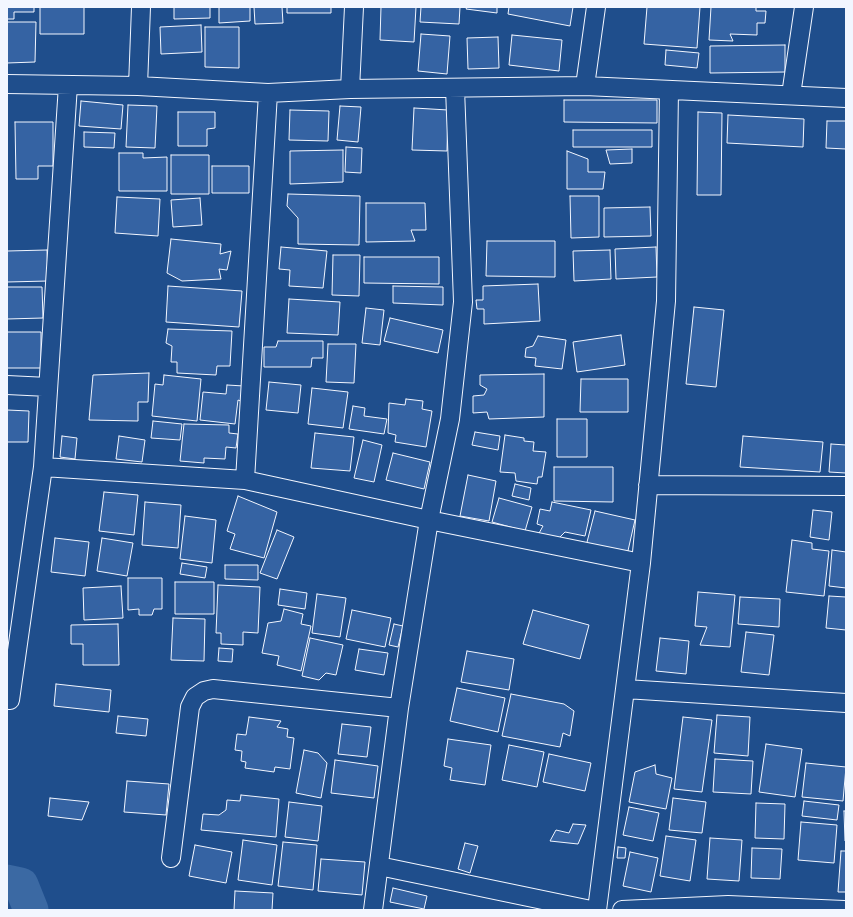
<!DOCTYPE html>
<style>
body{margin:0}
#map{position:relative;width:853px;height:917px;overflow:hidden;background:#1f4e8c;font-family:"Libre Baskerville",serif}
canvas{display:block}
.frame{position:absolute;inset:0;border:8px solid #f2f6ff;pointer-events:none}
</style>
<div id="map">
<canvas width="853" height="917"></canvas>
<div class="frame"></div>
</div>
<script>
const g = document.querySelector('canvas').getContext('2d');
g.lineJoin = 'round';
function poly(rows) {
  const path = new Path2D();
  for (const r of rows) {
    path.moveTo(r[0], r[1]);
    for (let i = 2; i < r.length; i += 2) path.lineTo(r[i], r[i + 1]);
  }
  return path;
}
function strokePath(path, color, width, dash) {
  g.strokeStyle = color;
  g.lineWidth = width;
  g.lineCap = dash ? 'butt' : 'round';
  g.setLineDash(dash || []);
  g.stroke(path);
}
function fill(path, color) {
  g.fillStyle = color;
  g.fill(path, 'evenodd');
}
const river = poly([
 [7,882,21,885,31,910]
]);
const building = poly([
 [7,7,34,7,34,12,14,12,14,19,7,19,7,7],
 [40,7,84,7,84,34,40,34,40,7],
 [174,7,210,7,210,18,174,19,174,7],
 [219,7,250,7,250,21,219,23,219,7],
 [254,7,282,7,283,23,255,24,254,7],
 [287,7,331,7,331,13,287,13,287,7],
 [381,7,416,7,414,42,380,40,381,7],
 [421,7,460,7,459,24,420,22,421,7],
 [467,7,497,7,497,13,466,9,467,7],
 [509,7,573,7,570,26,508,14,509,7],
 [647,7,700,7,697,48,644,44,647,7],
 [711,7,756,7,756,11,766,11,765,23,757,23,757,35,730,34,733,41,709,40,711,7],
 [7,22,36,22,35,62,7,63,7,22],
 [201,25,202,52,161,54,160,27,201,25],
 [205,27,239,27,239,68,205,67,205,27],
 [421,34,450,36,447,74,418,71,421,34],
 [512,35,562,40,559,71,509,65,512,35],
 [498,37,499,68,468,69,467,38,498,37],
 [785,45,785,72,710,73,710,46,785,45],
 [666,50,699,53,697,68,665,65,666,50],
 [564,100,657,100,657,123,564,122,564,100],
 [81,101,123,105,121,129,79,126,81,101],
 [128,105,157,106,155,148,126,147,128,105],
 [340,106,361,107,358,142,337,140,340,106],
 [414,108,448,110,447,151,412,150,414,108],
 [290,110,329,111,328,141,289,140,290,110],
 [178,112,215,112,215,128,207,129,207,146,178,146,178,112],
 [698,112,722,113,721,195,697,195,698,112],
 [728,115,804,119,803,147,727,143,728,115],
 [827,121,846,121,846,149,826,148,827,121],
 [15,122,53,122,53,166,38,166,38,179,16,179,15,122],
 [573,130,652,130,652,147,573,147,573,130],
 [84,132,115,133,114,148,84,147,84,132],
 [346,147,362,148,361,173,345,172,346,147],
 [632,149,632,163,610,164,606,150,632,149],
 [343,150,343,182,290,184,290,151,343,150],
 [567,151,588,159,588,172,605,172,603,189,567,189,567,151],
 [119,153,143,153,143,158,167,157,167,191,119,191,119,153],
 [171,155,209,155,209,194,171,194,171,155],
 [212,166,249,166,249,193,212,193,212,166],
 [288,194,360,196,359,245,298,244,298,218,287,206,288,194],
 [570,196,599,196,599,237,571,238,570,196],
 [117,197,160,199,158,236,115,233,117,197],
 [200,198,202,225,173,227,171,200,200,198],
 [366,203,425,203,426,230,411,230,415,241,366,242,366,203],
 [650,207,651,236,604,237,604,208,650,207],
 [171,239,221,244,220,254,231,251,227,270,219,269,221,279,182,281,167,273,171,239],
 [487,241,555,241,555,277,486,276,487,241],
 [281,247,327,251,323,288,289,286,290,270,279,269,281,247],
 [656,247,657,277,616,279,615,249,656,247],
 [47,250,48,281,7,282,7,251,47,250],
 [610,250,611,279,574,281,573,251,610,250],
 [333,255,360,255,359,296,332,295,333,255],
 [364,257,439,257,439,284,364,283,364,257],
 [538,284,540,321,484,324,484,309,477,309,476,300,483,300,483,286,538,284],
 [168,286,242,291,239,327,166,322,168,286],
 [393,286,443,287,443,305,393,303,393,286],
 [7,287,42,287,43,318,7,319,7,287],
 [289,299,340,302,338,335,287,333,289,299],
 [694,307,724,310,716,387,686,384,694,307],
 [366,308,384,310,380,345,362,343,366,308],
 [390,318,443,330,438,353,384,341,390,318],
 [168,329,232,331,230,366,217,366,216,375,177,373,177,362,171,362,172,346,166,343,168,329],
 [7,332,41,332,41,368,7,368,7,332],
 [621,335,625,365,577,372,573,342,621,335],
 [538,336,566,340,562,369,535,366,536,358,525,357,526,348,533,346,538,336],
 [278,341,323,341,323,358,312,358,311,367,264,367,264,347,276,347,278,341],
 [328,344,356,344,354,383,326,382,328,344],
 [149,373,148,402,138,402,138,421,89,420,93,375,149,373],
 [544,374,544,417,489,419,487,412,473,413,473,396,484,395,487,389,480,385,480,375,544,374],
 [164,375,201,379,197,421,152,416,155,384,163,385,164,375],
 [581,379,628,379,628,412,580,412,581,379],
 [269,382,301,385,298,413,266,410,269,382],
 [227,385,244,386,243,402,238,400,235,424,200,420,203,392,226,394,227,385],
 [312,388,348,392,343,428,308,424,312,388],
 [406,399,423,401,422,409,432,411,426,447,395,442,396,435,388,433,389,403,405,405,406,399],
 [353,406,365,408,364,416,387,419,384,434,349,429,353,406],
 [7,410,29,411,28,442,7,442,7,410],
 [557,419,587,419,587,457,557,457,557,419],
 [153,421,182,424,180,440,151,438,153,421],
 [184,424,229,425,229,433,238,434,236,448,226,447,225,459,204,458,204,463,180,461,184,424],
 [475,432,500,436,498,450,472,445,475,432],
 [315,433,354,437,350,471,311,468,315,433],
 [505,435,524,438,524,441,534,442,533,451,546,452,542,477,538,477,537,484,516,481,515,473,500,472,505,435],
 [62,436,77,438,75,459,60,457,62,436],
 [119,436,145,440,142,462,116,459,119,436],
 [743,436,823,442,820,472,740,467,743,436],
 [363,440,382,445,374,482,354,478,363,440],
 [831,444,846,445,846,473,829,472,831,444],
 [393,453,430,462,424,489,386,480,393,453],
 [554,467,613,467,613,502,554,501,554,467],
 [468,475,496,481,489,521,460,516,468,475],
 [515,484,531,488,529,500,512,496,515,484],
 [104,492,138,495,134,535,99,531,104,492],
 [238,496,277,512,264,558,230,549,235,534,227,531,238,496],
 [499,498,532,507,525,531,492,522,499,498],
 [145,502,181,505,178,548,142,545,145,502],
 [552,502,591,510,585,536,565,532,558,539,538,535,543,526,537,524,540,509,550,511,552,502],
 [813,510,832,512,829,540,810,537,813,510],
 [595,511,635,520,627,555,586,546,595,511],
 [185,516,216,520,212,563,180,559,185,516],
 [277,530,294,537,277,579,260,573,277,530],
 [55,538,89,542,85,576,51,572,55,538],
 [102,538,133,543,127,576,97,571,102,538],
 [792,540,812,543,812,549,829,551,824,596,786,592,792,540],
 [832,550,846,552,846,588,829,586,832,550],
 [182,563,207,567,205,578,180,574,182,563],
 [225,565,258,565,258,580,225,579,225,565],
 [128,578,162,578,162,609,154,609,152,615,139,615,139,609,128,610,128,578],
 [175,582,214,582,214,614,175,614,175,582],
 [218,585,260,587,258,633,243,632,243,645,221,644,221,633,216,633,218,585],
 [121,586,123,618,84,620,83,588,121,586],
 [280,589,307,593,305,609,278,605,280,589],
 [698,592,735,595,730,647,700,645,707,627,695,626,698,592],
 [317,594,346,598,340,637,312,633,317,594],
 [829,596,846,597,846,630,826,628,829,596],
 [740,597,780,599,779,627,738,624,740,597],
 [284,609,303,614,301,624,311,626,301,671,277,665,279,656,262,653,268,623,281,621,284,609],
 [352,610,391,618,385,647,346,639,352,610],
 [533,610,589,625,580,659,523,644,533,610],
 [173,618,205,619,204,661,171,660,173,618],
 [118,624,119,665,83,665,83,644,71,644,71,625,118,624],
 [394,624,403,626,398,647,389,645,394,624],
 [746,632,774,635,769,675,741,672,746,632],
 [310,638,343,645,336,675,326,673,319,680,302,676,310,638],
 [660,638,689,641,686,674,656,671,660,638],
 [219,648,233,649,232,662,218,661,219,648],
 [359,649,388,653,384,675,355,670,359,649],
 [467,651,514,659,509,690,461,682,467,651],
 [56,684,111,690,109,712,54,706,56,684],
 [457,688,505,698,498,732,450,721,457,688],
 [511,694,564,704,574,711,570,736,563,733,560,747,502,736,511,694],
 [717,715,750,717,748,756,714,753,717,715],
 [118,716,148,719,146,736,116,733,118,716],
 [249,717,281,721,277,727,288,729,287,737,294,738,290,769,275,767,274,772,245,768,246,762,241,761,242,751,235,750,237,734,246,735,249,717],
 [683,717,712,720,702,792,674,789,683,717],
 [342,724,371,727,367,757,338,754,342,724],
 [448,739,491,745,485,785,450,780,452,768,444,766,448,739],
 [766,744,802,749,795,797,759,792,766,744],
 [509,745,544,752,537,787,502,780,509,745],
 [304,750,318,753,327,763,321,798,296,793,304,750],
 [549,754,591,763,585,791,543,782,549,754],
 [715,759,753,761,751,794,713,792,715,759],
 [335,760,378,766,374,798,331,793,335,760],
 [806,763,846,767,843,801,802,797,806,763],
 [655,765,656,774,672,778,666,809,629,802,635,772,655,765],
 [127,781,169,784,166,815,124,812,127,781],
 [241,795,279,799,276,837,201,830,203,814,219,815,226,810,227,800,240,801,241,795],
 [50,798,89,802,82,820,48,816,50,798],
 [673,798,706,802,702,833,669,830,673,798],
 [804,801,839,805,837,820,802,816,804,801],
 [289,802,322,806,318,841,285,837,289,802],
 [756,803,785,804,784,839,755,838,756,803],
 [629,807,659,813,653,841,623,835,629,807],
 [844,811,846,811,846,841,845,841,844,811],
 [801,822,837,825,834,863,798,860,801,822],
 [573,824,586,825,578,844,550,841,556,830,569,833,573,824],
 [666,836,696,840,690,881,660,876,666,836],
 [710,838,742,840,739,881,707,879,710,838],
 [243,840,277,845,272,885,238,880,243,840],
 [283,842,317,845,313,890,278,886,283,842],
 [465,843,478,846,470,873,458,869,465,843],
 [195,845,232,852,226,883,189,876,195,845],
 [618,847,626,848,625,858,617,858,618,847],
 [752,848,782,849,780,879,751,878,752,848],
 [841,851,846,851,846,892,838,892,841,851],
 [630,852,658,858,651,892,623,886,630,852],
 [321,859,365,862,362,895,318,891,321,859],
 [393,888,427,896,424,909,390,902,393,888],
 [235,891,273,893,272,910,234,910,235,891]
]);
const minor = poly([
 [7,84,138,86,268,93,350,89,585,86,846,98],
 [138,86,141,7],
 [585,86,596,7],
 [350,89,354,7],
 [791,95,804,7],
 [7,385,48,387],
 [43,467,245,480,429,520,641,563],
 [245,480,268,93],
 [648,485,846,486],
 [625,689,846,703],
 [10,700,43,467,68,85],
 [171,858,190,707,195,697,204,691,213,689,399,708],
 [379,866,591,910],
 [373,910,399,708,429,520,450,419,463,302,455,88],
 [597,910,641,563,666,301,669,90],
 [622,910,728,905,844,910]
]);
strokePath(river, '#3b69a3', 35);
fill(building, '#3563a3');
strokePath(building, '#f2f6ff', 1);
strokePath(minor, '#f2f6ff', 20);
strokePath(minor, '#1f4e8c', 18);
</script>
